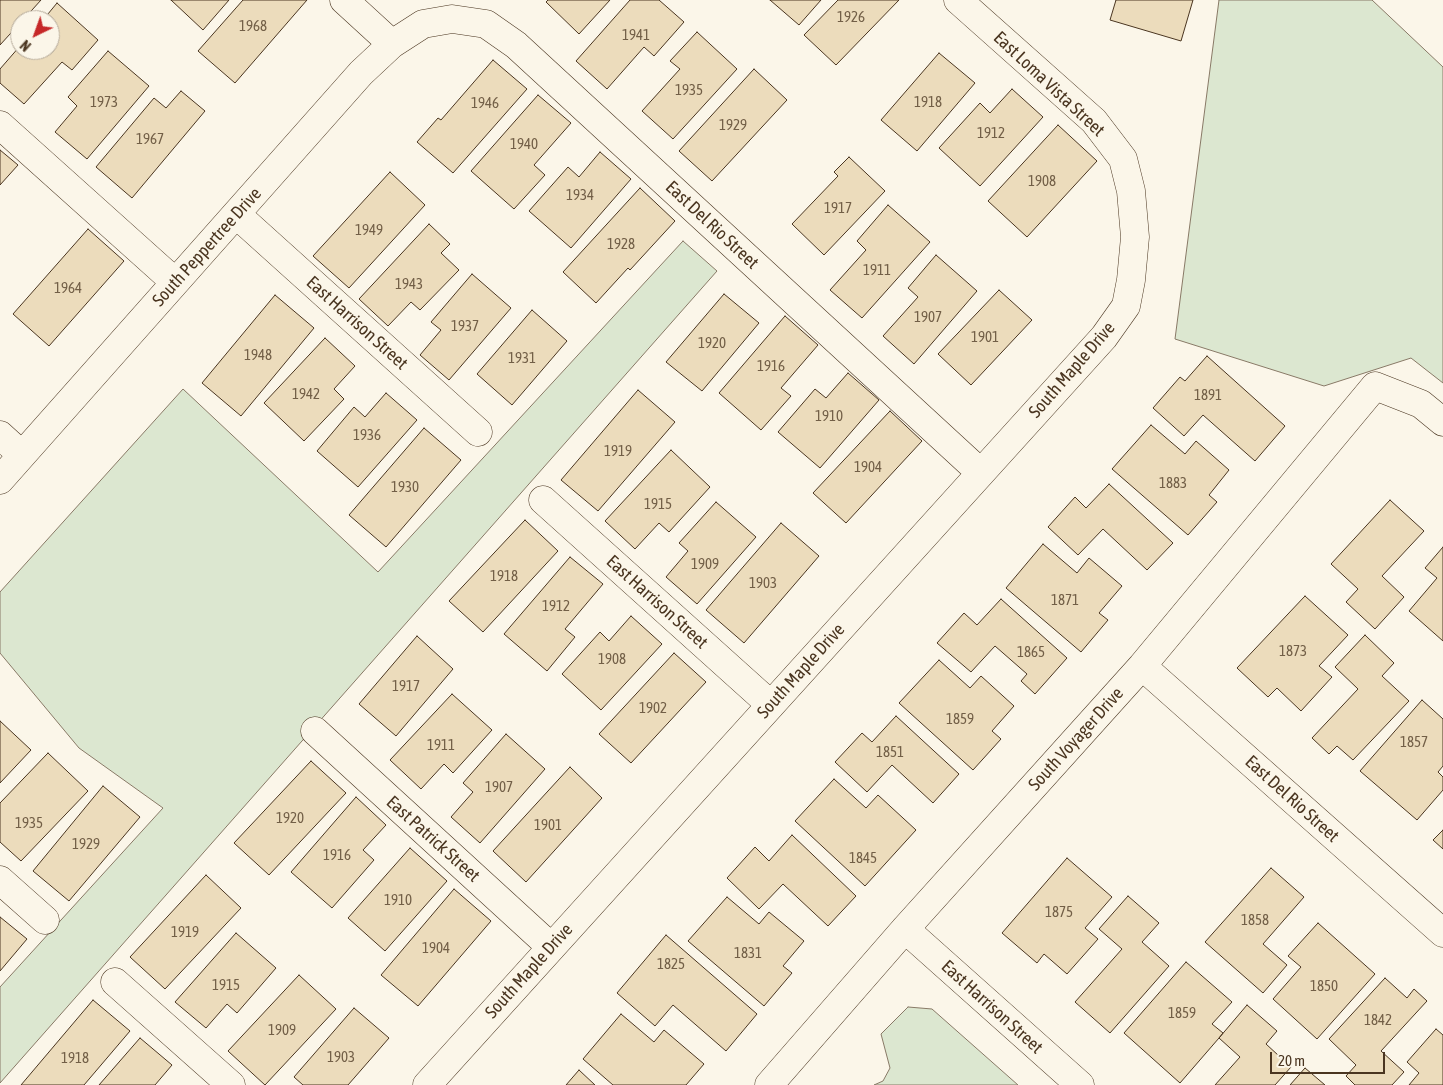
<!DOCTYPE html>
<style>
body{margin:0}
#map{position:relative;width:1443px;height:1085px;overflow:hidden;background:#fbf6e9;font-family:"Asap Condensed",sans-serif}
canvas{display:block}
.north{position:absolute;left:10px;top:10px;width:50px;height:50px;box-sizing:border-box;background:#fbf6e9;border:1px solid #b4a999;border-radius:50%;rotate:222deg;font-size:14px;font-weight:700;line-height:20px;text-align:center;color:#4a3520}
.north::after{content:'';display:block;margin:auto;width:18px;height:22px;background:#c62828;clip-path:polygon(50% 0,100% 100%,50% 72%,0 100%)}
.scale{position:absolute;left:1270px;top:1052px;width:115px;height:22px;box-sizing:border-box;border:2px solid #4a3520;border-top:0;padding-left:6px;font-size:15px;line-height:18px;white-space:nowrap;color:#4a3520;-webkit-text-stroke:4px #fbf6e9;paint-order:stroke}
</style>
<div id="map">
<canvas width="1443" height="1085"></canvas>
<div class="north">N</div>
<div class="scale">20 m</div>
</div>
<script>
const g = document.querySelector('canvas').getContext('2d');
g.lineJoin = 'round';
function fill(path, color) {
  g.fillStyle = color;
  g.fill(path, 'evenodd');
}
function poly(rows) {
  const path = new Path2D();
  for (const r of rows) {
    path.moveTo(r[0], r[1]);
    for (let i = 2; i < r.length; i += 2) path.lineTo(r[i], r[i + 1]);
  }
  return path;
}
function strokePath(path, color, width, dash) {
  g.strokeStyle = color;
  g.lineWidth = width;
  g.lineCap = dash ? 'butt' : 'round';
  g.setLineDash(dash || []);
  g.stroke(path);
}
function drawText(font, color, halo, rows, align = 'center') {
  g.font = font + ' "Asap Condensed",sans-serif';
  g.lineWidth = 4;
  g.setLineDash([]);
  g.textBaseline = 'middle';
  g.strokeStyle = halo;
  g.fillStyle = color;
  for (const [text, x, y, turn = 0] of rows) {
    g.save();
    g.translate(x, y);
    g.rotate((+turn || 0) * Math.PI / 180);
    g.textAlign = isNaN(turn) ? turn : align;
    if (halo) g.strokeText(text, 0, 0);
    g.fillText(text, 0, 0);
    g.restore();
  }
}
const green = poly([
 [1219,0,1372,0,1443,67,1443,383,1411,358,1324,386,1175,339,1219,0],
 [683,241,717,271,0,1083,0,987,163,808,79,748,0,653,0,592,183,389,378,572,683,241],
 [908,1007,932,1009,1018,1085,874,1085,883,1081,890,1068,881,1034,908,1007]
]);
const building = poly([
 [0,0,41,0,23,20,20,20,20,23,0,45,0,0],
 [171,0,229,0,203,30,171,0],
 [243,0,307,0,235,83,198,51,243,0],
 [548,0,610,0,579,34,546,2,548,0],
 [630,0,659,0,684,22,654,56,644,47,607,89,576,61,630,0],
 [770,0,821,0,799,25,770,0],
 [838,0,899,0,836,65,804,35,838,0],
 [1116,0,1193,0,1181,41,1110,20,1116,0],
 [57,3,98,40,72,70,62,62,24,104,0,83,0,69,20,46,20,50,50,50,50,20,43,20,57,3],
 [697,32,737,69,673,139,642,111,680,69,670,61,697,32],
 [108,51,149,86,87,159,55,132,77,106,68,97,108,51],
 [939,53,975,83,917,151,881,120,939,53],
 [493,60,527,89,453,173,417,142,438,118,441,120,493,60],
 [754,69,787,100,712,181,679,151,754,69],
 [1012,89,1043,117,980,186,939,148,980,103,990,113,1012,89],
 [181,91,205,111,132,198,96,167,154,98,166,108,181,91],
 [538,95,571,123,534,165,545,175,514,209,471,171,538,95],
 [1058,125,1097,161,1027,237,988,201,1058,125],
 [0,150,18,165,0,185,0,150],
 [600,152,631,179,571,248,529,211,568,167,579,177,600,152],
 [849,157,885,191,824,255,792,224,838,176,834,172,849,157],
 [390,172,425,205,349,288,313,256,390,172],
 [640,188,675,221,630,270,628,268,596,303,563,272,640,188],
 [888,205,930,242,862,318,830,290,866,250,857,241,888,205],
 [429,224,450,244,441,253,459,270,420,310,411,302,388,326,359,299,429,224],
 [88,229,124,261,49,346,13,314,88,229],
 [936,255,977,291,914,364,883,336,918,297,908,288,936,255],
 [472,274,511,308,449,380,420,355,441,330,431,322,472,274],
 [999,290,1032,320,971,385,938,354,999,290],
 [724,294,759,323,702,391,666,362,724,294],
 [275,295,314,328,241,416,202,383,275,295],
 [532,310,567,341,512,405,477,374,532,310],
 [785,316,818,345,781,388,791,396,761,430,719,393,785,316],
 [325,338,355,366,334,389,344,399,304,441,264,403,325,338],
 [1207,356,1285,426,1255,461,1203,415,1184,436,1153,408,1180,377,1185,381,1207,356],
 [848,373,879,400,820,468,778,432,815,389,826,398,848,373],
 [638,390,675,422,598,511,561,480,638,390],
 [386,393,417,420,358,487,317,451,354,407,365,417,386,393],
 [890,411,922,441,846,523,813,493,890,411],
 [1151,425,1185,454,1196,441,1229,470,1209,495,1217,502,1188,535,1112,469,1151,425],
 [424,428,461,460,386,547,349,515,424,428],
 [671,450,710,487,669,532,659,523,635,549,605,521,671,450],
 [1109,484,1173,543,1147,570,1103,529,1078,555,1048,527,1075,497,1086,508,1109,484],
 [1390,500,1424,531,1382,576,1404,597,1375,629,1346,602,1358,589,1331,564,1390,500],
 [716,502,756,537,697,604,666,577,688,551,679,543,716,502],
 [525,520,558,551,483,632,449,601,525,520],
 [781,523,819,556,744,643,706,610,781,523],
 [1043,544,1077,573,1089,558,1122,586,1099,613,1108,620,1081,652,1006,588,1043,544],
 [1443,547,1443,641,1409,611,1437,578,1425,568,1443,547],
 [570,557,603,584,565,629,575,637,547,671,504,634,570,557],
 [1305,596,1348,635,1319,666,1332,677,1301,711,1277,688,1268,697,1237,668,1305,596],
 [1001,599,1067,658,1035,694,1021,681,1027,674,995,646,971,672,937,643,964,613,977,625,1001,599],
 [631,616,662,644,601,710,562,674,600,632,609,641,631,616],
 [1365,635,1394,663,1382,676,1409,701,1353,760,1337,746,1329,754,1312,738,1358,689,1335,667,1365,635],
 [417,636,453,669,396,736,359,704,417,636],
 [674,653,706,682,631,763,599,734,674,653],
 [939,660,970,688,981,676,1014,706,992,731,1001,739,973,770,899,703,939,660],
 [452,694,492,730,453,773,444,764,421,789,390,760,452,694],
 [1422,700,1443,719,1443,766,1438,772,1443,777,1443,790,1417,820,1360,771,1422,700],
 [896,716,959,774,933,803,892,765,867,792,835,762,862,733,872,742,896,716],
 [0,721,31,750,0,783,0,721],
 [506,734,545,769,480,843,451,817,473,792,463,783,506,734],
 [48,753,88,791,21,861,0,842,0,803,48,753],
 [311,761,346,793,269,875,234,843,311,761],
 [570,767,602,798,526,882,493,851,570,767],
 [834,779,866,808,878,795,916,830,865,886,795,821,834,779],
 [103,786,140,817,69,901,33,871,103,786],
 [356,797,386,825,363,850,374,860,332,908,291,872,356,797],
 [1443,830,1443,849,1433,840,1443,830],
 [792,835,856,896,828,926,783,884,759,909,727,878,755,847,769,861,792,835],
 [410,848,447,881,385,951,348,918,410,848],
 [1067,858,1112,897,1085,928,1098,939,1067,974,1044,954,1037,963,1002,933,1067,858],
 [1271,868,1304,897,1263,944,1287,965,1263,993,1205,942,1271,868],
 [206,875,241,908,165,989,130,957,206,875],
 [454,889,491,921,418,1006,381,975,454,889],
 [1128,896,1159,923,1142,942,1169,966,1110,1033,1075,1002,1122,949,1099,929,1128,896],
 [727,897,759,924,769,912,804,941,783,966,792,973,764,1006,688,941,727,897],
 [0,917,27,939,0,971,0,917],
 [1318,923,1375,974,1317,1039,1273,999,1301,967,1288,956,1318,923],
 [236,933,276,968,237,1013,227,1004,206,1028,175,1002,236,933],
 [666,935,757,1014,726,1051,673,1005,655,1026,617,993,666,935],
 [1186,962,1232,1002,1212,1024,1223,1033,1219,1038,1180,1083,1124,1033,1186,962],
 [299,975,336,1009,265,1085,228,1051,299,975],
 [1385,978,1407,998,1414,989,1427,1001,1381,1051,1404,1072,1392,1085,1355,1085,1346,1076,1356,1065,1329,1039,1385,978],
 [93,1000,130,1031,84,1085,21,1085,93,1000],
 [1247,1005,1277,1031,1266,1044,1291,1067,1275,1085,1215,1085,1240,1057,1219,1038,1247,1005],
 [354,1008,389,1038,348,1085,303,1085,294,1077,354,1008],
 [621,1014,654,1042,664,1030,704,1064,686,1085,613,1085,583,1059,621,1014],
 [1436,1029,1443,1035,1443,1085,1409,1085,1419,1073,1407,1062,1436,1029],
 [140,1038,172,1065,155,1085,99,1085,140,1038],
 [1305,1068,1325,1085,1290,1085,1305,1068],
 [579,1070,595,1085,566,1085,579,1070]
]);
const minor = poly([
 [344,0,392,44],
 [0,125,175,282],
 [236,214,478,432],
 [0,435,22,455],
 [0,480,361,73,392,44,423,24,452,19,486,24,516,45,981,473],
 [543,500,771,705],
 [1142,666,1443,933],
 [315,731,551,947],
 [0,880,45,920],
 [905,929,1080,1085],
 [115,982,231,1085],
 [427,1085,1104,337,1126,306,1131,280,1135,237,1131,191,1123,159,1094,121,958,0],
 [769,1085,905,929,1142,666,1375,386,1421,404,1443,422]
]);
const numberNames = [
 ["1926",851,17],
 ["1968",253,26],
 ["1941",636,35],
 ["1935",689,90],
 ["1973",104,102],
 ["1918",928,102],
 ["1946",485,103],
 ["1929",733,125],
 ["1912",991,133],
 ["1967",150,139],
 ["1940",524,144],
 ["1908",1042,181],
 ["1934",580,195],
 ["1917",838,208],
 ["1949",369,230],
 ["1928",621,244],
 ["1911",877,270],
 ["1943",409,284],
 ["1964",68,288],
 ["1907",928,317],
 ["1937",465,326],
 ["1901",985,337],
 ["1920",712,343],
 ["1948",258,355],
 ["1931",522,358],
 ["1916",771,366],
 ["1942",306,394],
 ["1891",1208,395],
 ["1910",829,416],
 ["1936",367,435],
 ["1919",618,451],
 ["1904",868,467],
 ["1883",1173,483],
 ["1930",405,487],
 ["1915",658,504],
 ["1909",705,564],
 ["1918",504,576],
 ["1903",763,583],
 ["1871",1065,600],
 ["1912",556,606],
 ["1873",1293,651],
 ["1865",1031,652],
 ["1908",612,659],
 ["1917",406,686],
 ["1902",653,708],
 ["1859",960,719],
 ["1857",1414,742],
 ["1911",441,745],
 ["1851",890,752],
 ["1907",499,787],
 ["1920",290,818],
 ["1935",29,823],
 ["1901",548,825],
 ["1929",86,844],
 ["1916",337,855],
 ["1845",863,858],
 ["1910",398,900],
 ["1875",1059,912],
 ["1858",1255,920],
 ["1919",185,932],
 ["1904",436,948],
 ["1831",748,953],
 ["1825",671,964],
 ["1915",226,985],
 ["1850",1324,986],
 ["1859",1182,1013],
 ["1842",1378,1020],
 ["1909",282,1030],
 ["1903",341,1057],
 ["1918",75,1058]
];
const streetNames = [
 ["East Loma Vista Street",1049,84,43],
 ["East Del Rio Street",712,225,43],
 ["South Peppertree Drive",207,247,-48],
 ["East Harrison Street",357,323,42],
 ["South Maple Drive",1072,370,-49],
 ["East Harrison Street",657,602,42],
 ["South Maple Drive",801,671,-48],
 ["South Voyager Drive",1076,739,-48],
 ["East Del Rio Street",1292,799,42],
 ["East Patrick Street",433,839,42],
 ["South Maple Drive",529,971,-48],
 ["East Harrison Street",992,1007,42]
];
fill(green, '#dce7d0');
strokePath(green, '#887966', 1);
fill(building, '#ecdcbc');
strokePath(building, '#4a3520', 1);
strokePath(minor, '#4a3520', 29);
strokePath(minor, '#fbf6e9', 28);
drawText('15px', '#725f47', null, numberNames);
drawText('18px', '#4a3520', '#fbf6e9', streetNames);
</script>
